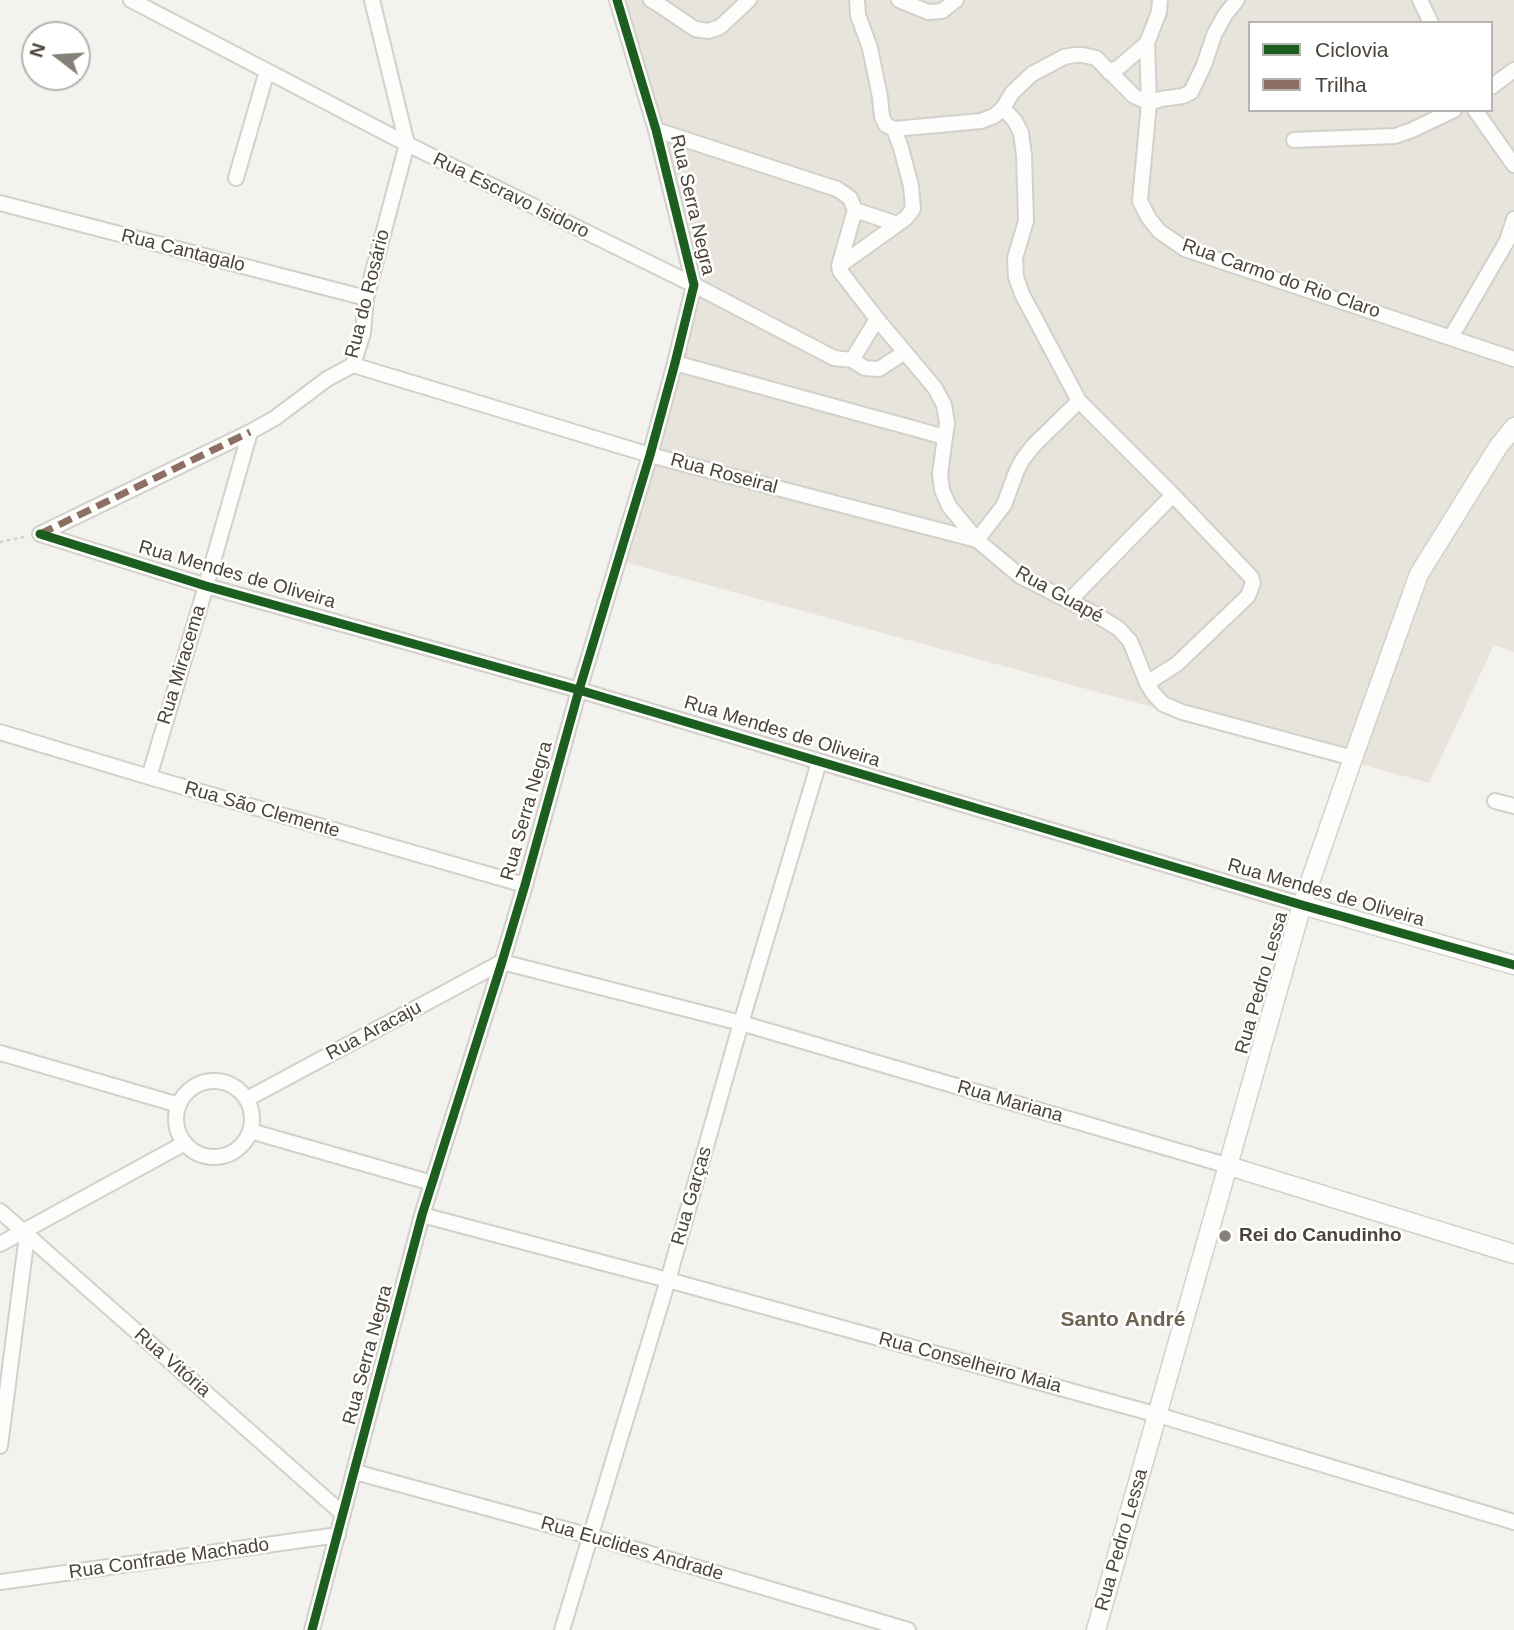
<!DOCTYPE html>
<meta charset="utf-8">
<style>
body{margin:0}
#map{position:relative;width:1514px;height:1630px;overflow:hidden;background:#f4f2ee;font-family:Arial,sans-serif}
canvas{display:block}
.legend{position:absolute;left:1248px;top:21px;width:245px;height:91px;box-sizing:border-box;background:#fff;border:2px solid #b7b4b0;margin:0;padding:9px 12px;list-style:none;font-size:21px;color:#4b4439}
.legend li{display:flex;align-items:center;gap:14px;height:35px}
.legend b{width:35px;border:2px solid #b7b4b0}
.north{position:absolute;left:21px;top:21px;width:70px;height:70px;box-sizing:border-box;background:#fff;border:2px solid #b7b4b0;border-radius:50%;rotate:287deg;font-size:19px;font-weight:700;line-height:28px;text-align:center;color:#4b4439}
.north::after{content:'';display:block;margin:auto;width:24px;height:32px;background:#868178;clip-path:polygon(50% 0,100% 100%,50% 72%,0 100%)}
</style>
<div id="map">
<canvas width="1514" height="1630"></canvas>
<ul class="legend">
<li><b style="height:9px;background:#1b5e20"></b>Ciclovia</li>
<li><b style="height:9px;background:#8d6e63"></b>Trilha</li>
</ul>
<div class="north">N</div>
</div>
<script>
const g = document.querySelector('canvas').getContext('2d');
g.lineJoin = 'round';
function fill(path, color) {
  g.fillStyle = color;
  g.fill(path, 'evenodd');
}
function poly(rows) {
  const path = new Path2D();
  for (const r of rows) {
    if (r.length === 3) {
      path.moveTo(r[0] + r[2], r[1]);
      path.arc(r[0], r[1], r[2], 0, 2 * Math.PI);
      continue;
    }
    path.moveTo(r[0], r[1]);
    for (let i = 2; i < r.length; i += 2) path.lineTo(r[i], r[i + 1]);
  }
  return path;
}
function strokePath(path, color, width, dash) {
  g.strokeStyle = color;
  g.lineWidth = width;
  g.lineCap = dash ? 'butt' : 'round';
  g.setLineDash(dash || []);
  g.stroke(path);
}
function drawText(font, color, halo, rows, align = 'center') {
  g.font = font + ' Arial,sans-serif';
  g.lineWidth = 5;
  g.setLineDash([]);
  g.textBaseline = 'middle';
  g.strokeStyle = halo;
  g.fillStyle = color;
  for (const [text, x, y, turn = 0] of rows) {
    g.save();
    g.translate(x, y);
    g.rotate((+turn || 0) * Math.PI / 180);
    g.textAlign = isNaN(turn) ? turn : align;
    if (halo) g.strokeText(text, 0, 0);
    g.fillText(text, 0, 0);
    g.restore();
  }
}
const residential = poly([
 [617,0,1514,0,1514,652,1494,645,1429,783,617,560,699,285],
 [1250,23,1491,23,1491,110,1250,110]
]);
const path = poly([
 [0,542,24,537]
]);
const minor = poly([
 [131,0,407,144,694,285,834,358,852,360,877,319],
 [651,0,658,4,695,29,708,31,720,27,749,0],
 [899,0,928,12,942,11,956,0],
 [1160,0,1159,12,1147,43,1149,103,1140,201,1148,217,1159,231,1185,249,1514,359],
 [1420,0,1431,23],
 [1109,72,1118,68,1147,43],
 [1491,87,1514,70],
 [1003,108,1015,121,1021,133,1024,155,1026,221,1015,258,1016,277,1022,294,1079,401,1173,495,1251,577,1253,583,1248,596,1177,664,1147,683],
 [1475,110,1514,165],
 [894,129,981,121,994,116,1003,108,1012,93,1032,74,1064,57,1075,55,1083,55,1096,58,1134,96,1149,103,1161,99,1183,96,1191,92,1204,65,1214,35,1225,15,1237,0],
 [656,130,837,189,850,198,855,210,897,224],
 [1294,140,1395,136,1412,130,1454,110],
 [236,178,267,71],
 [0,203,366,298],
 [855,210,839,266,840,271,877,319,935,388,944,405,947,423,940,474,942,490,949,506,977,540,1020,576,1095,614,1119,629,1130,641,1147,683,1153,693,1163,704,1182,712,1353,758],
 [839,266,906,218,913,209,911,186,901,148,894,129,886,125,882,117,880,97,870,48,858,15,857,0],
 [1451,337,1507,241,1514,219],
 [852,360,865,368,879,369,905,352],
 [675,363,945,437],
 [353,365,650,455,977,540,1004,505,1017,470,1023,459,1033,446,1079,401],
 [40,534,206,586,579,690,1302,905],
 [40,534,250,432,275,418,327,379,353,365,363,333,366,298,407,144,372,0],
 [1069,601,1173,495],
 [0,732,149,777,525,885],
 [149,777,206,586,250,432],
 [1495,801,1514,806],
 [0,1053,179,1105],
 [214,1119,38],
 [247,1099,502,962,741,1023,1229,1166],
 [250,1131,432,1183],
 [0,1211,343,1514],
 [422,1215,668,1280,1158,1415,1514,1522],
 [0,1244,185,1143],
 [0,1446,27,1235],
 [355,1472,590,1536,908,1630],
 [0,1582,338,1535],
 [312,1630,422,1215,502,962,525,885,579,690,650,455,675,363,694,285,656,130,617,0],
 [562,1630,668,1280,741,1023,819,762]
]);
const tertiary = poly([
 [1302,905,1514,965],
 [1229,1166,1514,1254],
 [1096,1630,1302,905,1353,758,1419,574,1498,447,1514,427]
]);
const quiet = poly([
 [40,534,250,432]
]);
const cycleway = poly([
 [40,534,206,586,579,690,1302,905,1514,965],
 [312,1630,422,1215,502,962,525,885,579,690,650,455,675,363,694,285,656,130,617,0]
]);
const markers = [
 [1225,1236,7,"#868178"]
];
const streetNames = [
 ["Rua Escravo Isidoro",511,196,26],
 ["Rua Serra Negra",692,205,77],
 ["Rua Cantagalo",183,251,14],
 ["Rua Carmo do Rio Claro",1281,279,19],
 ["Rua do Rosário",368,294,-76],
 ["Rua Roseiral",724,474,15],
 ["Rua Mendes de Oliveira",237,575,16],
 ["Rua Guapé",1059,595,29],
 ["Rua Miracema",182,665,-73],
 ["Rua Mendes de Oliveira",782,732,17],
 ["Rua São Clemente",262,810,16],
 ["Rua Serra Negra",527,811,-74],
 ["Rua Mendes de Oliveira",1326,893,16],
 ["Rua Pedro Lessa",1262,983,-74],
 ["Rua Aracaju",374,1031,-28],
 ["Rua Mariana",1010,1102,16],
 ["Rua Garças",692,1196,-74],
 ["Rua Serra Negra",368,1355,-75],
 ["Rua Vitória",172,1363,41],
 ["Rua Conselheiro Maia",970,1363,15],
 ["Rua Pedro Lessa",1122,1540,-74],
 ["Rua Euclides Andrade",632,1549,16],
 ["Rua Confrade Machado",169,1559,-8]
];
const poiNames = [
 ["Rei do Canudinho",1239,1236]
];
const neighbourhoodNames = [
 ["Santo André",1123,1320]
];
fill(residential, '#e7e4dc');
strokePath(minor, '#d2d0cb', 18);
strokePath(tertiary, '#d2d0cb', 21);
strokePath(path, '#d3d2cc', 2.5, [3.5, 3.5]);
strokePath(minor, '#fdfdfc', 14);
strokePath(tertiary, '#fdfdfc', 18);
strokePath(quiet, '#8d6e63', 7, [14, 7]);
strokePath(cycleway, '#1b5e20', 9);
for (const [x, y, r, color] of markers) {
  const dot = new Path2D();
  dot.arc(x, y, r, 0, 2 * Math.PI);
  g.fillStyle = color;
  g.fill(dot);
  strokePath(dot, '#fff', 2.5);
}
drawText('19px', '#4b4439', '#fff', streetNames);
drawText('bold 19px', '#4b4439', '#fff', poiNames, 'left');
drawText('bold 21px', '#6e6250', '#fff', neighbourhoodNames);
</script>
